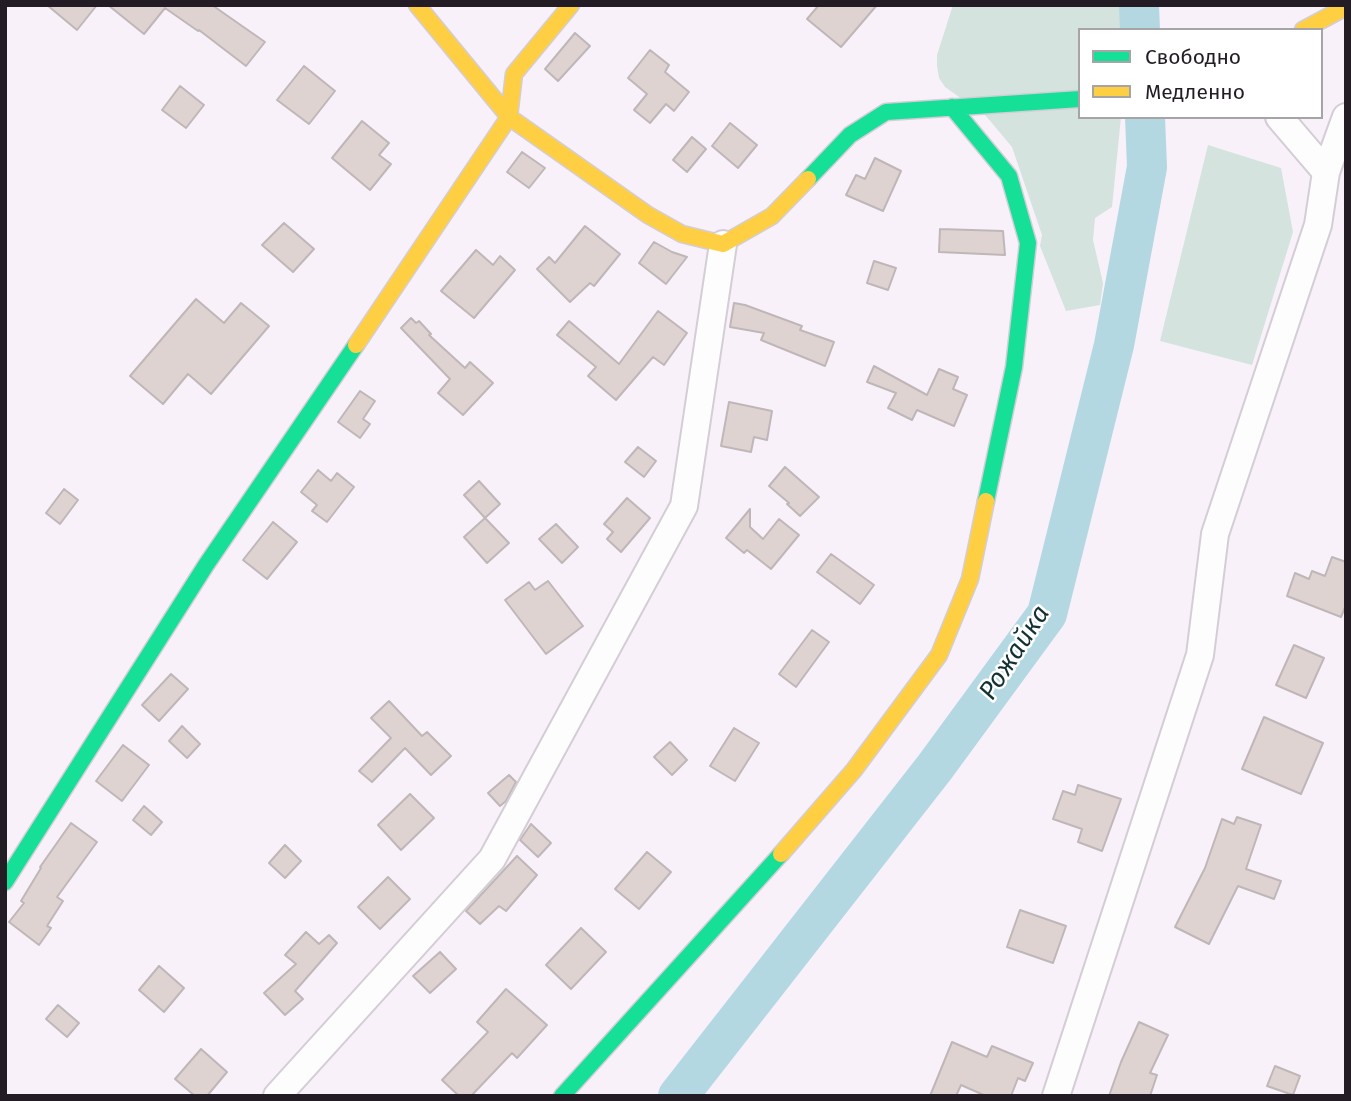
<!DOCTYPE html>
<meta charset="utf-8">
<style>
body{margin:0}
#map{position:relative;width:1351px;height:1101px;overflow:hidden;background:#f8f1fa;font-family:"Fira Sans",sans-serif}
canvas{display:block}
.frame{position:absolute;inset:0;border:7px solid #231c25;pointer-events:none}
.legend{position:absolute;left:1078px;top:28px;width:245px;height:91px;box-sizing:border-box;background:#fff;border:2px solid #a7a4a8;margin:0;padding:9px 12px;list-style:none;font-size:21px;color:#231c25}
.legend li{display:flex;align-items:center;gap:14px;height:35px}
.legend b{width:35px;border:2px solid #a7a4a8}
</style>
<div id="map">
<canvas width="1351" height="1101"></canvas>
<div class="frame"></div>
<ul class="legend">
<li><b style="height:9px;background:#16e098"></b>Свободно</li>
<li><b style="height:9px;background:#ffcf43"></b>Медленно</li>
</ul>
</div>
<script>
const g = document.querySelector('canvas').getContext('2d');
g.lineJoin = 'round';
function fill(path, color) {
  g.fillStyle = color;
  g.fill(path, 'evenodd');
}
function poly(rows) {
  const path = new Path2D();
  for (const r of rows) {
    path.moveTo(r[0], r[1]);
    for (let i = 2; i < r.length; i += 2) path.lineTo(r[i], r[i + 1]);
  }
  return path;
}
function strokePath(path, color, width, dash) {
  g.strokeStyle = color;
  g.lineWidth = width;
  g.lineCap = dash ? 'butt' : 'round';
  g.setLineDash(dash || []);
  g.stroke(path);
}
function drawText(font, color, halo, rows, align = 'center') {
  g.font = font + ' "Fira Sans",sans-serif';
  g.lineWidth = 5;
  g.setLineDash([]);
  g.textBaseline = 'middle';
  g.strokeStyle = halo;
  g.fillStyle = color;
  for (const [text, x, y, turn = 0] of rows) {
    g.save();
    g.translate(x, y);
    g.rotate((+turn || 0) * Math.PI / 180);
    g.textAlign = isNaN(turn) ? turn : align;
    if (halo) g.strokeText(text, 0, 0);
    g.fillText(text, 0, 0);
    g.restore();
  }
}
const green = poly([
 [953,5,1137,5,1129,30,1080,30,1080,117,1121,117,1112,207,1095,218,1093,240,1103,283,1100,305,1066,311,1040,246,1042,235,1012,147,986,116,945,87,939,78,937,66,937,55],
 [1208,145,1281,168,1293,232,1252,365,1160,341]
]);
const river = poly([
 [1139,5,1140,30],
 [678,1096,935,767,1047,614,1114,345,1147,167,1145,117]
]);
const building = poly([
 [47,5,97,5,77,30,47,5],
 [108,5,212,5,265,42,246,66,199,30,198,31,165,8,144,34,108,5],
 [819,5,877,5,841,47,807,19,819,5],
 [575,33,590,46,558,81,545,69,575,33],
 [650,50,669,65,665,72,689,92,674,111,666,104,650,123,634,110,647,94,628,78,650,50],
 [304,66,335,91,309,124,277,100,304,66],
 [180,86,204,105,186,128,162,110,180,86],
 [362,121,389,143,379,155,391,164,370,190,332,158,362,121],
 [730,123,757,145,738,168,712,146,730,123],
 [692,137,706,149,687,172,673,160,692,137],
 [522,152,545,168,529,188,507,172,522,152],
 [875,158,901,171,883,211,846,195,856,175,865,179,875,158],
 [284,223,314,249,293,272,262,245,284,223],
 [585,226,620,254,594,286,590,283,570,302,537,269,549,257,555,263,585,226],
 [940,229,1003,231,1005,255,939,252,940,229],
 [654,242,672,252,687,257,666,284,639,263,654,242],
 [476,250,493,265,500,256,515,270,474,318,441,291,476,250],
 [874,261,896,268,888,290,867,283,874,261],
 [196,299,224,323,241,303,269,326,211,394,188,374,163,404,130,376,196,299],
 [734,303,745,305,802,326,800,330,834,342,825,366,761,340,764,333,730,327,734,303],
 [658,311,687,333,664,365,653,357,616,400,588,376,596,367,557,335,569,321,619,364,658,311],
 [411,318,416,323,419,321,431,334,429,335,465,368,470,362,493,383,463,415,438,393,450,379,401,328,411,318],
 [874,366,927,395,939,369,958,377,953,389,967,395,954,426,917,410,912,420,888,408,896,393,867,382,874,366],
 [360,391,375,401,363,419,370,424,360,438,338,422,360,391],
 [729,402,772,411,767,440,754,437,751,452,721,446,729,402],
 [638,447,656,461,644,477,625,462,638,447],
 [785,467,819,497,800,516,787,504,789,503,769,486,785,467],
 [318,470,331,481,337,473,354,487,327,522,312,511,317,505,301,492,318,470],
 [479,481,500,504,485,518,464,495,479,481],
 [64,489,78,500,60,524,46,513,64,489],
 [627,498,650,518,621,552,607,539,613,532,604,524,627,498],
 [750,509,750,527,763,539,779,519,799,535,771,569,747,550,744,553,726,538,750,509],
 [485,518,509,543,487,563,464,537,485,518],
 [273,522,297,542,267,579,243,560,273,522],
 [556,524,578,547,562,563,539,539,556,524],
 [831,554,874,585,860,604,817,572,831,554],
 [1332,557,1346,562,1346,605,1341,617,1287,596,1295,573,1309,579,1312,571,1325,576,1332,557],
 [548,581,583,626,546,654,505,600,529,582,535,590,548,581],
 [812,630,829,642,796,687,779,674,812,630],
 [1294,645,1324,658,1306,698,1276,685,1294,645],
 [171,674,188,689,159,721,142,705,171,674],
 [389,701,422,736,427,732,451,756,431,775,405,748,372,782,359,771,391,738,371,718,389,701],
 [1264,717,1323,743,1301,794,1242,769,1264,717],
 [182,726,200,744,187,758,169,741,182,726],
 [734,728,759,743,735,781,710,766,734,728],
 [670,742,687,760,672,775,654,757,670,742],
 [123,745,149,765,122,801,96,781,123,745],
 [509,775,516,782,506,801,500,806,488,793,509,775],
 [1078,785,1121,799,1102,851,1078,842,1082,829,1053,819,1063,791,1075,795,1078,785],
 [410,794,434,818,401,850,378,825,410,794],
 [144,806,162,822,151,835,133,820,144,806],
 [1237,817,1261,825,1246,869,1281,881,1274,899,1238,886,1209,944,1175,927,1205,868,1222,819,1234,824,1237,817],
 [71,823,97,842,57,897,63,901,47,926,51,928,39,945,9,922,24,903,21,901,41,868,40,867,71,823],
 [531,824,551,843,538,857,520,840,531,824],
 [285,845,301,861,285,878,269,863,285,845],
 [647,852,671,872,639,909,615,889,647,852],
 [517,856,537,875,506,911,499,906,480,924,466,911,517,856],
 [388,877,410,899,380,929,358,907,388,877],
 [1020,910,1066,926,1053,963,1007,947,1020,910],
 [581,928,606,952,571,989,546,965,581,928],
 [306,932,319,944,329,935,337,943,295,991,303,999,285,1015,264,993,296,964,285,955,306,932],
 [440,952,456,969,430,993,413,976,440,952],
 [159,966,184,988,164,1012,139,990,159,966],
 [506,989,547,1025,517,1058,512,1053,471,1096,459,1096,442,1080,488,1032,477,1022,506,989],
 [58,1005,79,1023,67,1037,46,1019,58,1005],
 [1139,1022,1168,1035,1150,1073,1157,1075,1150,1096,1109,1096,1121,1062,1139,1022],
 [952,1042,987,1057,992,1046,1033,1063,1025,1081,1018,1078,1011,1096,986,1096,961,1085,956,1096,930,1096,952,1042],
 [201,1049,227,1072,207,1096,195,1096,175,1079,201,1049],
 [1275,1066,1300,1076,1293,1095,1267,1086,1275,1066]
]);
const street = poly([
 [1326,172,1346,117],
 [277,1096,492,859,684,506,723,244],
 [1056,1096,1200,655,1215,534,1318,225,1326,172,1279,117]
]);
const fast = poly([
 [952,107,1009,176,1028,243,1014,367,986,501],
 [808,179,850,135,886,112,1080,99],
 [5,882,206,565,356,345],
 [562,1096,781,854]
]);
const slow = poly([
 [417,5,509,117,648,215,682,234,723,244,772,216,808,179],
 [1303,30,1346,7],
 [356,345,509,117,514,74,571,5],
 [781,854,854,770,939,655,970,579,986,501]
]);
const waterNames = [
 ["Рожайка",1015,653,-57]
];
fill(green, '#d4e3dd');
strokePath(river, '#b3d8e2', 40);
fill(building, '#dfd3d2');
strokePath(building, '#bfb7b7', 2);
strokePath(street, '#d4cdd6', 30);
strokePath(fast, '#d4cdd6', 19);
strokePath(slow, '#d4cdd6', 19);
strokePath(street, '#fefdfe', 26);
strokePath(fast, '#16e098', 16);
strokePath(slow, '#ffcf43', 16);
drawText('italic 26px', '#133034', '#fff', waterNames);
</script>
